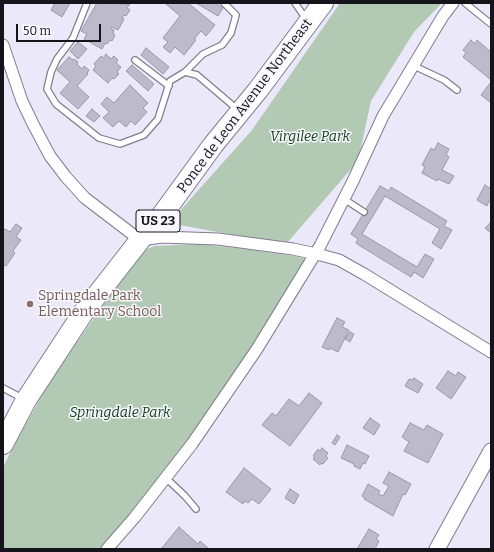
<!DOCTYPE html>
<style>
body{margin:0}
#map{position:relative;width:494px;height:552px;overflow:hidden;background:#ebe8fa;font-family:Bitter,serif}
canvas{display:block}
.frame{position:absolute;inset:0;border:4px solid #15141a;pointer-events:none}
.scale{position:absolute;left:16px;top:24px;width:85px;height:18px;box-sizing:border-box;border:2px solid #15141a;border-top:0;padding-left:5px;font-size:12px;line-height:14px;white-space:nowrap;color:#15141a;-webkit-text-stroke:3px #f8f7fe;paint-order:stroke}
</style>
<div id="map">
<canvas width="494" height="552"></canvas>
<div class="frame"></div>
<div class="scale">50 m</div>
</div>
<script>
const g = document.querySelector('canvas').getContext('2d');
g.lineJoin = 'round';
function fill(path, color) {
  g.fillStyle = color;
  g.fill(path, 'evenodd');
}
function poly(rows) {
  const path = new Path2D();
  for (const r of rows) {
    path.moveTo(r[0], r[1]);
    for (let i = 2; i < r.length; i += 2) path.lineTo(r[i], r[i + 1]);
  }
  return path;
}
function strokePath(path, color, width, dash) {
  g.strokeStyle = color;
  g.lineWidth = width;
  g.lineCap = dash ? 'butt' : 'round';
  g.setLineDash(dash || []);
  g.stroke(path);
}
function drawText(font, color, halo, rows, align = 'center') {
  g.font = font + ' Bitter,serif';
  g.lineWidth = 3;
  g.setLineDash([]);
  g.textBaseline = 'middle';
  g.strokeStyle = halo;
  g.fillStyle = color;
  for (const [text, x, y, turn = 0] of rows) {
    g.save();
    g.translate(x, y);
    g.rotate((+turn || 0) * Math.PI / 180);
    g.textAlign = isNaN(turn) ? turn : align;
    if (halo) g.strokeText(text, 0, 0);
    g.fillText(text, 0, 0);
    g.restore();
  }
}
const green = poly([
 [340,3,442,3,414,32,371,101,358,161,287,243,234,235,169,223,252,130],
 [199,244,246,249,299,257,307,260,303,272,174,467,107,549,3,549,3,467,16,441,52,378,141,251,155,246]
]);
const building = poly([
 [55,3,70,3,62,17,51,10,55,3],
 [97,3,130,4,127,8,130,10,126,16,124,15,122,18,124,19,118,30,112,27,111,29,114,30,113,34,115,35,112,41,110,40,107,44,105,43,102,49,84,39,87,34,81,31,97,3],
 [165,3,188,3,215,25,206,36,201,31,194,39,196,40,184,55,175,47,170,53,163,47,168,42,163,38,180,16,165,3],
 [196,3,215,3,223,8,218,16,196,3],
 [471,40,475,44,477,40,491,52,491,80,463,57,466,53,463,50,471,40],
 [78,42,87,49,78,59,70,51,78,42],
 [146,48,169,67,163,74,141,55,146,48],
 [106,54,111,59,114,56,118,60,116,63,121,67,117,72,119,74,114,79,112,78,108,83,93,70,96,66,94,64,101,56,103,58,106,54],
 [69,57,73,60,74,59,78,62,77,64,82,69,84,66,89,70,87,73,88,74,77,86,89,97,78,109,60,93,70,82,57,70,69,57],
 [132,65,154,84,148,91,126,71,132,65],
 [491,82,491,103,481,95,491,82],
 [130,85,148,103,143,108,147,112,135,125,131,121,126,127,119,121,113,127,103,118,109,112,101,104,107,97,114,103,130,85],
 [92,109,100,116,94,122,86,116,92,109],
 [438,143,449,149,446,155,449,157,442,170,454,176,449,184,438,179,437,181,422,173,425,167,422,165,431,148,434,150,438,143],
 [485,185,491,189,491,202,489,201,487,206,477,200,485,185],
 [380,186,389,191,391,187,447,221,444,226,452,230,441,249,432,243,440,229,385,196,362,234,417,267,425,254,434,259,423,278,414,272,411,277,362,247,356,243,358,239,351,234,380,186],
 [491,222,491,233,485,228,491,222],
 [16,224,22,228,16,237,21,240,13,251,15,253,6,266,4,265,3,266,3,231,5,229,10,232,16,224],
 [337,318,345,322,342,327,349,330,338,352,330,348,329,350,322,347,337,318],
 [350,332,354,334,350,342,345,339,350,332],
 [448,371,456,376,458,372,466,377,451,399,436,388,448,371],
 [414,378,423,384,418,393,405,386,409,379,413,380,414,378],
 [309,393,322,403,290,446,262,425,272,413,276,416,289,399,299,406,309,393],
 [370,418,380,425,374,435,363,428,370,418],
 [410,423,424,430,427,425,443,434,428,463,404,451,409,442,402,437,410,423],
 [337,435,340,437,335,445,332,443,337,435],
 [347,445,369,456,365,464,363,463,360,469,354,466,354,464,341,458,347,445],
 [322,448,328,453,326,456,328,458,323,464,321,463,320,465,313,459,315,458,313,456,318,449,320,451,322,448],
 [244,468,271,489,259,504,252,499,248,503,245,501,243,504,226,492,244,468],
 [389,472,411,484,405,495,403,494,393,516,364,499,365,498,362,496,368,484,380,491,378,494,383,496,389,486,383,483,389,472],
 [290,489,299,495,294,504,285,498,290,489],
 [179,527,198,544,200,541,209,549,161,549,179,527],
 [369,529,379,535,376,539,379,541,375,549,357,549,369,529]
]);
const lane = poly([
 [87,3,73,38,57,59,51,72,47,89,56,104,99,138,120,144,144,135,158,119,170,81,185,72,197,75,237,109],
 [295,3,306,19],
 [465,3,491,24],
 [135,60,169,86],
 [412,65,444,80,457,90],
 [185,72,203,54,222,45,231,33,236,15,224,3],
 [344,199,364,212],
 [3,388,22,398],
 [166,478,185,496,196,509]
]);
const street = poly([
 [3,45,22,101,33,124,50,156,66,177,85,198,140,240,162,237,218,239,293,249,321,255,339,260,364,274,491,352],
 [107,549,135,517,192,444,257,349,320,246,353,181,383,116,443,16,453,3]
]);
const secondary = poly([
 [437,549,491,451]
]);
const highway = poly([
 [3,444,26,400,83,313,140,240,157,222,213,145,258,90,323,3]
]);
const markers = [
 [30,304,4,"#8d6e63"]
];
const shields = [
 [158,221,44]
];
const shieldNames = [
 ["US 23",158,221]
];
const streetNames = [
 ["Ponce de Leon Avenue Northeast",245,106,-53]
];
const parkNames = [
 ["Virgilee Park",310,137],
 ["Springdale Park",120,413]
];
const educationNames = [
 ["Springdale Park",38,296],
 ["Elementary School",38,312]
];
fill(green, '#b2cab4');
fill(building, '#bdbacb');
strokePath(building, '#9a97a8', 1);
strokePath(lane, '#807d8d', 8);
strokePath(street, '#807d8d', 13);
strokePath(secondary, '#807d8d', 17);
strokePath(highway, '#807d8d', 22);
strokePath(lane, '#fff', 5.5);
strokePath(street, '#fff', 11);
strokePath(secondary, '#fff', 15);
strokePath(highway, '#fff', 20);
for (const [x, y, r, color] of markers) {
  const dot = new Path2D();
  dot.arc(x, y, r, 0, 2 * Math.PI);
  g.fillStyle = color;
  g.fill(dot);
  strokePath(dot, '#f8f7fe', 1.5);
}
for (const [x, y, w] of shields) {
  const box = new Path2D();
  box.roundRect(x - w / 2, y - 11, w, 22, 3);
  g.fillStyle = '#f8f7fe';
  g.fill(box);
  strokePath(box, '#15141a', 1);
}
drawText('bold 13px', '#15141a', null, shieldNames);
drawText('14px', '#15141a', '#f8f7fe', streetNames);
drawText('italic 14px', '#11411b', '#f8f7fe', parkNames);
drawText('14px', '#785e54', '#f8f7fe', educationNames, 'left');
</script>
